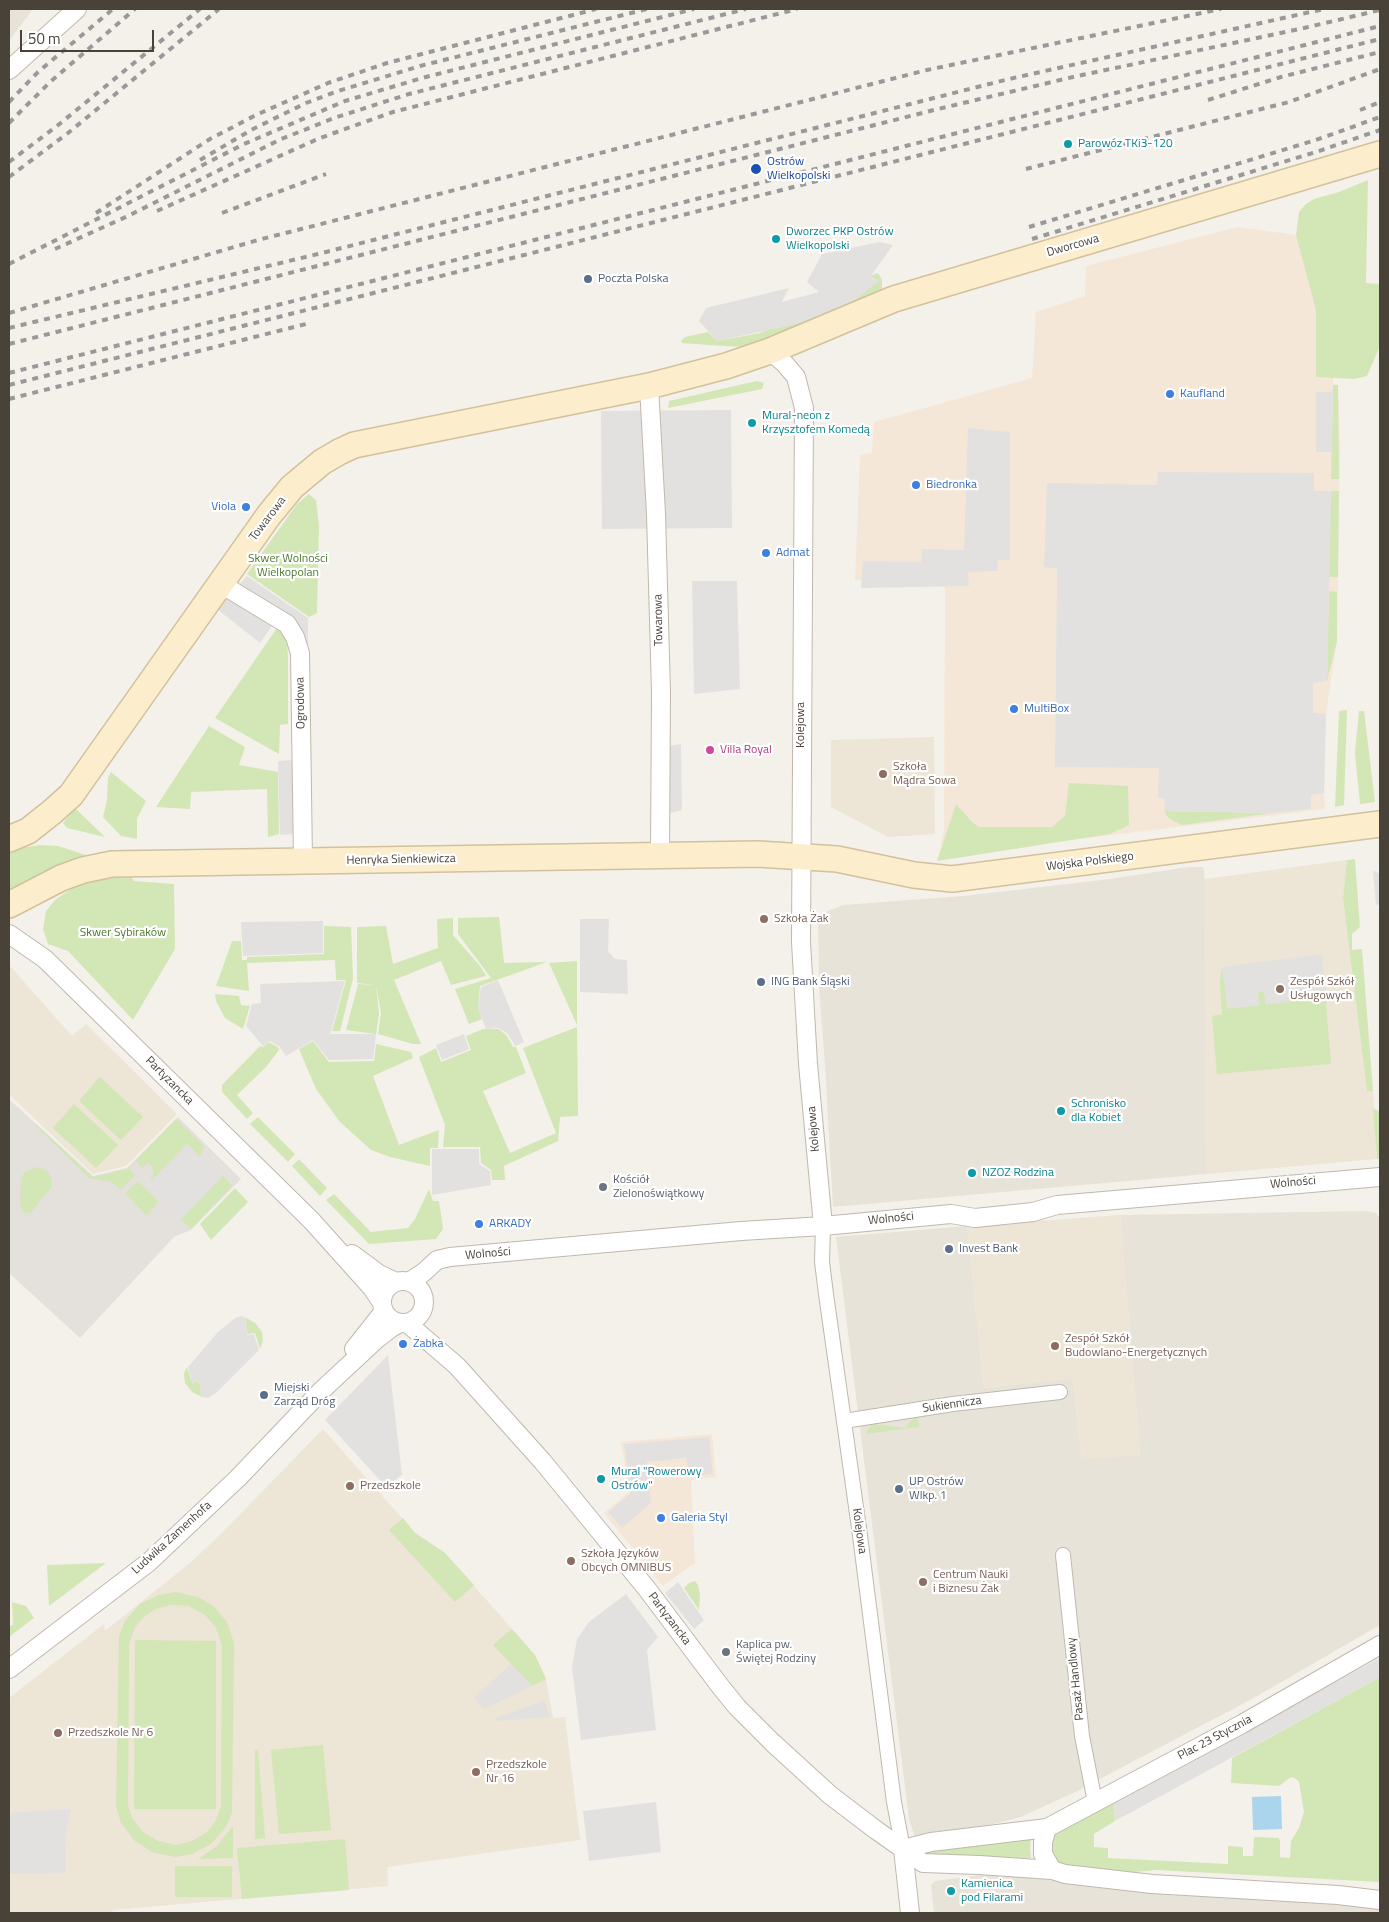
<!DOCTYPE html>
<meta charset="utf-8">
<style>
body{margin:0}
#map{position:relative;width:1389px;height:1922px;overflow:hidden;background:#f4f1eb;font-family:"Titillium Web",sans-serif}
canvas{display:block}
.frame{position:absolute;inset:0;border:10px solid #484239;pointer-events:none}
.scale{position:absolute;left:20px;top:30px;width:134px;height:22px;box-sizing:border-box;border:2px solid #484239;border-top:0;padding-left:6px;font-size:15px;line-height:18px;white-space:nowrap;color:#484239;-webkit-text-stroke:4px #fff;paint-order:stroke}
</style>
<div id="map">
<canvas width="1389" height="1922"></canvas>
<div class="frame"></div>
<div class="scale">50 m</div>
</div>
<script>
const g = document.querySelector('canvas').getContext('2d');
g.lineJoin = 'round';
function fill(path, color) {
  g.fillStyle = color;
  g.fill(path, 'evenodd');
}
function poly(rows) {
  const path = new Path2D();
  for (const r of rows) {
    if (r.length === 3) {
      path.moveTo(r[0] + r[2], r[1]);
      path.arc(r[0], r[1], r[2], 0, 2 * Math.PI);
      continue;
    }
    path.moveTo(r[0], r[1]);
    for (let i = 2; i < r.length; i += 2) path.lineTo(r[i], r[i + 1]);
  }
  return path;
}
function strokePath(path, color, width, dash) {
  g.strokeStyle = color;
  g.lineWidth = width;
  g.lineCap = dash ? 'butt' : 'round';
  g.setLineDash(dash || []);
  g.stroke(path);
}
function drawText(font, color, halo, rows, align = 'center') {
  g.font = font + ' "Titillium Web",sans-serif';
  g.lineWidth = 4.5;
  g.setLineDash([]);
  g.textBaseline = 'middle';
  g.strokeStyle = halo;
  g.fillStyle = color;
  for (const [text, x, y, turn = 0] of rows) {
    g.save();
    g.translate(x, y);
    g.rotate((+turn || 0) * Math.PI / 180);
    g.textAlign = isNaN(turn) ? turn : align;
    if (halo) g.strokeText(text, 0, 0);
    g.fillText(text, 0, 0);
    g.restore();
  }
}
const residential = poly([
 [9,9,33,9,9,41],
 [1188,867,1203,867,1205,879,1207,1174,833,1207,825,1065,819,987,818,915,843,905,964,896,1110,879],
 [1366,1211,1376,1213,1380,1219,1380,1625,1252,1699,1075,1792,1021,1817,930,1840,917,1838,914,1835,909,1819,836,1237,967,1226,984,1388,1073,1378,1082,1459,1140,1455,1120,1215],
 [982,1875,1050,1876,1380,1908,1380,1913,934,1913,931,1885,935,1881]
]);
const commercial = poly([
 [1237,227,1296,235,1306,242,1333,378,1333,384,1338,385,1340,444,1337,641,1326,714,1324,793,1325,809,939,856,944,829,945,581,855,580,860,455,872,453,874,422,1032,378,1036,312,1085,296,1086,266],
 [712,1434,716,1477,691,1480,695,1563,663,1586,604,1513,629,1492,621,1442]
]);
const industrial = poly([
 [10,1100,93,1176,127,1168,178,1117,241,1179,191,1230,174,1237,80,1338,9,1273,9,1102]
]);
const education = poly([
 [934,737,935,834,888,837,831,807,831,740],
 [1347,860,1343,898,1367,1091,1373,1091,1377,1159,1207,1174,1205,879],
 [9,965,72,1036,86,1024,177,1114,126,1166,93,1174,11,1096,9,1098],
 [1120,1215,1140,1456,1082,1459,1073,1378,984,1388,967,1226],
 [323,1429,415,1533,445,1553,535,1655,546,1679,553,1718,565,1717,580,1840,387,1867,388,1886,113,1910,112,1913,9,1913,9,1698,104,1624,105,1631,190,1563,220,1535]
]);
const green = poly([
 [1368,180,1366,283,1380,284,1380,346,1367,376,1354,379,1316,377,1316,310,1296,235,1299,212,1306,204,1314,199,1339,192],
 [878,273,882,280,882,291,773,337,743,347,709,345,682,343,681,341,685,337,708,332,717,341,760,333,878,282,870,276],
 [757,381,764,383,762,389,668,408,669,401],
 [1333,385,1338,385,1339,479,1331,479],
 [1331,491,1339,491,1338,577,1329,577],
 [309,494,316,500,319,526,317,613,309,617,247,574,297,504],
 [1329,591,1337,592,1337,641,1327,681],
 [277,628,287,640,288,658,288,724,280,725,279,754,215,718],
 [1347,710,1344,805,1335,807,1339,711],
 [1359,711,1364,711,1375,802,1360,804,1355,753],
 [209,726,245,747,239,765,278,772,279,834,268,837,267,789,191,792,190,809,156,807],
 [111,772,146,801,137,819,137,839,121,836,103,817,107,800,108,778],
 [1069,783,1128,786,1129,825,1110,834,937,861,956,804,972,822,979,827,1052,827,1065,816],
 [75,808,105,837,67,828,63,823],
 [1165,811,1273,813,1182,825,1170,819,1166,815],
 [39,845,58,846,86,855,91,858,9,892,9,853,16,849],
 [1355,859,1360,927,1352,934,1352,950,1362,949,1373,1091,1367,1091,1343,898,1347,860],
 [130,874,134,881,174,884,175,949,133,1020,68,951,48,944,43,929,46,911,55,900,75,886,101,877],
 [499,917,504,963,547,962,480,986,478,1007,482,1019,469,1024,455,989,491,978,458,934,458,918],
 [453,918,453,935,480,966,486,976,451,985,441,961,394,980,421,1044,413,1044,378,1034,381,1013,376,985,357,983,357,927,386,926,393,964,438,948,437,919],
 [324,926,351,927,353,979,340,1031,332,1031,346,980,336,980,335,960,247,963,249,991,216,986,232,941,241,941,242,960,247,960,247,957,324,954],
 [577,961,577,1025,549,963],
 [1222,967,1228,1009,1258,992,1264,991,1266,1004,1291,989,1297,988,1299,1001,1327,997,1326,1006,1331,1064,1217,1074,1212,1016,1222,1014,1220,982],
 [358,984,376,985,379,1014,376,1034,346,1030],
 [215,994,239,996,241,1005,250,1006,243,1029,225,1018,216,1001],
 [577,1027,578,1116,560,1117,558,1141,504,1166,505,1180,492,1180,491,1170,481,1163,480,1147,443,1147,445,1125,419,1057,436,1048,441,1062,471,1050,466,1036,483,1029,499,1029,507,1036,513,1047,516,1047,526,1073,483,1091,510,1153,556,1133,523,1048],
 [313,1041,329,1062,374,1061,376,1044,411,1052,413,1058,373,1076,399,1145,439,1130,438,1148,430,1148,430,1166,390,1157,371,1150,340,1122,316,1089,299,1049],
 [268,1042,278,1047,279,1050,266,1067,237,1095,253,1113,247,1119,222,1092,222,1085,260,1046,263,1047],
 [100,1077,143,1117,121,1140,79,1101],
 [74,1104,118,1145,96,1168,53,1128],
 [1373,1108,1380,1112,1380,1158,1377,1159],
 [258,1117,295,1154,288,1162,250,1124],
 [176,1119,204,1146,200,1157,187,1144,152,1180,150,1178,154,1174,152,1167,148,1163,142,1168,136,1161,129,1168,135,1175,121,1190,111,1182,89,1178,35,1125,36,1124,93,1177,127,1169],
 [299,1159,327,1188,320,1196,292,1166],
 [37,1167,47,1171,51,1177,52,1187,30,1213,24,1213,20,1204,21,1178,25,1172],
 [223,1176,232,1186,191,1229,181,1219],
 [138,1181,158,1201,147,1216,125,1193],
 [235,1188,248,1202,211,1240,200,1224],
 [429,1189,433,1201,439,1201,442,1221,443,1229,436,1239,369,1244,326,1200,334,1194,371,1232,408,1228,415,1219],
 [243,1316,255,1323,262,1332,263,1341,260,1349,255,1333,247,1334,246,1319],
 [187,1367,192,1383,199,1381,202,1397,192,1392,185,1383,184,1373],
 [917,1414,919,1427,866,1434,871,1424,905,1428],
 [403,1518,415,1533,445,1553,474,1585,455,1602,389,1530],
 [106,1563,49,1606,47,1565],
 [695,1581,698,1585,700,1594,699,1610,684,1588,689,1583],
 [176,1592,198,1597,212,1605,227,1622,234,1643,232,1813,225,1828,211,1844,192,1854,176,1857,154,1853,135,1841,121,1823,116,1806,119,1636,125,1621,140,1604,159,1595],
 [172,1605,189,1606,205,1615,216,1628,222,1645,221,1806,215,1822,207,1832,192,1841,176,1845,158,1841,143,1832,132,1818,128,1805,129,1644,135,1627,144,1617,155,1609],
 [12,1602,26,1606,34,1618,9,1637,9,1626,13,1625],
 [512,1629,535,1655,546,1679,532,1686,493,1645],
 [135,1640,216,1641,216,1809,134,1809],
 [1380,1677,1380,1882,1156,1870,1123,1873,1069,1868,1058,1863,1051,1857,1050,1840,1054,1832,1114,1802,1115,1821,1094,1834,1094,1847,1108,1848,1108,1858,1228,1864,1228,1846,1243,1847,1243,1856,1253,1856,1254,1838,1256,1837,1278,1838,1280,1840,1280,1857,1290,1858,1291,1841,1299,1828,1304,1812,1299,1782,1295,1778,1291,1777,1279,1786,1231,1783,1232,1758],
 [323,1745,331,1830,279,1834,271,1750],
 [255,1750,258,1750,265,1838,255,1839],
 [233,1826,233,1858,198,1859,217,1846],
 [345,1839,349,1890,242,1899,237,1848],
 [1031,1839,1030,1848,1031,1858,922,1856,921,1849],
 [175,1866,232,1866,232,1897,175,1897]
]);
const parking = poly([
 [880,242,893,245,871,276,879,281,856,299,830,312,797,324,717,341,699,321,706,308,789,288,782,302,819,292,807,282,822,254],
 [1316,392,1333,392,1332,452,1316,452],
 [731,410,732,528,602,529,601,411],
 [968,428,1010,432,1010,560,998,560,997,571,968,572,969,586,861,588,863,561,921,562,922,549,964,550],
 [1158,472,1314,473,1314,491,1331,491,1327,681,1313,683,1313,713,1326,714,1324,793,1311,795,1311,809,1273,813,1165,811,1164,798,1158,798,1159,768,1055,767,1057,569,1044,567,1047,483,1157,485],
 [247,576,308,618,308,651,298,638,234,590],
 [692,581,737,581,740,689,694,694],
 [229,592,276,620,260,643,217,609],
 [681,744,682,810,670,813,669,746],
 [295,760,295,834,280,835,278,761],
 [1373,870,1380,874,1380,904,1376,905],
 [580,919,609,919,608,951,615,959,627,960,628,994,580,992],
 [323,921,323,953,243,956,241,922],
 [1321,954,1327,997,1299,1001,1297,988,1291,989,1293,1001,1266,1005,1264,991,1258,992,1260,1005,1228,1009,1222,967],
 [498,980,524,1042,515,1046,508,1034,499,1028,486,1029,478,1007,481,987],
 [345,981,330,1034,376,1034,373,1059,329,1060,313,1040,286,1056,279,1046,269,1041,263,1046,246,1026,252,1004,261,1003,260,984],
 [464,1034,469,1049,442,1060,436,1045],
 [188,1145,221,1178,181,1219,148,1186],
 [432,1149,479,1149,479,1164,490,1171,491,1185,432,1195],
 [241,1316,246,1319,247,1335,254,1334,259,1350,216,1393,208,1398,202,1397,199,1381,192,1383,188,1367,218,1332,235,1318],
 [388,1355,402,1475,386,1487,325,1420],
 [709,1437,713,1474,689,1476,686,1458,647,1462,651,1503,622,1528,608,1512,631,1493,624,1444],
 [678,1582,704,1620,694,1629,665,1593],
 [626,1594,658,1637,647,1650,656,1730,581,1740,572,1667,577,1639,589,1622],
 [1380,1658,1380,1677,1115,1821,1114,1802],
 [511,1664,532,1686,484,1709,474,1698],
 [545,1700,550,1717,497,1721,496,1718],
 [656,1802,661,1852,589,1861,583,1811],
 [71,1809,65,1840,66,1873,9,1874,9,1813]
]);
const water = poly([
 [1281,1796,1282,1829,1253,1830,1252,1797]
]);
const pedestrian = poly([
 [823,1226,822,1262,826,1294,859,1528,894,1802,903,1849],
 [844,1421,953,1404,1060,1392],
 [1063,1555,1082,1736,1095,1802]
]);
const minor = poly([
 [9,70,77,9],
 [770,351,785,364,796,377,804,408,801,942,808,1064,823,1226],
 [649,386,656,514,661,692,660,855],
 [221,584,287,624,295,637,300,653,303,861],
 [9,934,45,959,311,1220,372,1288,382,1303],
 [352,1254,379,1274,396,1282],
 [403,1302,21],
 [409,1282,424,1272,437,1260,450,1257,741,1231,823,1226,951,1214,975,1218,1033,1212,1057,1205,1380,1177],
 [407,1323,457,1366,543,1462,647,1589,720,1686,737,1707,773,1743,830,1795,876,1830,923,1863,979,1865,1052,1870,1065,1874,1152,1884,1338,1895,1380,1900],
 [354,1349,384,1311],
 [9,1669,149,1562,238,1478,322,1390,378,1338,391,1328,400,1323],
 [1047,1828,1043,1842,1043,1854,1052,1870],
 [903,1849,931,1842,1047,1828,1242,1724,1380,1645],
 [903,1849,910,1913]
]);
const secondary = poly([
 [9,839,28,831,52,812,71,795,269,515,292,487,322,462,339,452,354,445,649,386,726,366,770,351,894,299,1380,154],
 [9,905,61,878,83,870,112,864,758,854,837,859,914,875,952,879,1380,824]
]);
const rail = poly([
 [1208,100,1281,77,1380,52],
 [9,102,38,72,113,9],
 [1360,110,1380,102],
 [9,123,50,82,135,9],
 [200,160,253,129,306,103,335,92,420,66,647,9],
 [9,162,57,126,200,9],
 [1026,169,1289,102,1380,69],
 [9,177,68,133,219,9],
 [157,211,320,138,393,112,797,9],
 [96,213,210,139,256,115,328,83,387,63,596,9],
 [222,213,326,174],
 [1029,227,1316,140,1380,117],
 [1032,239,1316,152,1380,130],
 [55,249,128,216,279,140,334,118,409,94,746,9],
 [9,264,244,144,345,101,422,78,694,9],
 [9,313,258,240,927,70,1221,9],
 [9,328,318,254,1009,79,1324,9],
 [9,344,938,109,1073,77,1304,28,1380,10],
 [9,373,1380,26],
 [9,385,1380,39],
 [9,399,306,324]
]);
const markers = [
 [1068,144,5,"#0f9aa8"],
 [756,169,6,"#1a4fb4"],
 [776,239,5,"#0f9aa8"],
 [588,279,5,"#5c6f8a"],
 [1170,394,5,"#3f7fe0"],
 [752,423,5,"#0f9aa8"],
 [916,485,5,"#3f7fe0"],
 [246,507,5,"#3f7fe0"],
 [766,553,5,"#3f7fe0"],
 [1014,709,5,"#3f7fe0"],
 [710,750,5,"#d1479c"],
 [883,774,5,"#8d6e63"],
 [764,919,5,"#8d6e63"],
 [761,982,5,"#5c6f8a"],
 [1280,989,5,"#8d6e63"],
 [1061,1111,5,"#0f9aa8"],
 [972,1173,5,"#0f9aa8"],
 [603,1187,5,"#6b7280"],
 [479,1224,5,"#3f7fe0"],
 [949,1249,5,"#5c6f8a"],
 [403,1344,5,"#3f7fe0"],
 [1055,1346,5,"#8d6e63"],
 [264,1395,5,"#5c6f8a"],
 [601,1479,5,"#0f9aa8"],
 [350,1486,5,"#8d6e63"],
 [899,1489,5,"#5c6f8a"],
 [661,1518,5,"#3f7fe0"],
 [571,1561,5,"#8d6e63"],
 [923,1582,5,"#8d6e63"],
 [726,1652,5,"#6b7280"],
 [58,1733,5,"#8d6e63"],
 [476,1772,5,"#8d6e63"],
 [951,1891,5,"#0f9aa8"]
];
const cultureNames = [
 ["Parowóz TKi3-120",1078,144],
 ["Dworzec PKP Ostrów",786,232],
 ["Wielkopolski",786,246],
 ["Mural-neon z",762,416],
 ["Krzysztofem Komedą",762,430],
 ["Schronisko",1071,1104],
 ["dla Kobiet",1071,1118],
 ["NZOZ Rodzina",982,1173],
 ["Mural \"Rowerowy",611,1472],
 ["Ostrów\"",611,1486],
 ["Kamienica",961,1884],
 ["pod Filarami",961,1898]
];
const transitNames = [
 ["Ostrów",767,162],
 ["Wielkopolski",767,176]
];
const streetNames = [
 ["Dworcowa",1073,246,-16],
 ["Towarowa",268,519,-53],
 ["Towarowa",659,620,-91],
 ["Ogrodowa",301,703,-91],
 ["Kolejowa",801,725,-90],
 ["Henryka Sienkiewicza",401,860,-1],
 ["Wojska Polskiego",1090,862,-7],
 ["Partyzancka",169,1081,45],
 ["Kolejowa",814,1129,-95],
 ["Wolności",1293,1183,-5],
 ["Wolności",891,1219,-6],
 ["Wolności",488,1254,-5],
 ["Sukiennicza",952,1405,-8],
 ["Kolejowa",859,1531,82],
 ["Ludwika Zamenhofa",172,1538,-42],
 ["Partyzancka",669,1619,53],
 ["Pasaż Handlowy",1076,1679,-96],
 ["Plac 23 Stycznia",1215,1738,-28]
];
const serviceNames = [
 ["Poczta Polska",598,279],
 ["ING Bank Śląski",771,982],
 ["Invest Bank",959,1249],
 ["Miejski",274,1388],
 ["Zarząd Dróg",274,1402],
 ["UP Ostrów",909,1482],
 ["Wlkp. 1",909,1496]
];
const shopNames = [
 ["Kaufland",1180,394],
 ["Biedronka",926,485],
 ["Viola",236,507,"right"],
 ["Admat",776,553],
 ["MultiBox",1024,709],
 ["ARKADY",489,1224],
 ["Żabka",413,1344],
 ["Galeria Styl",671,1518]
];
const parkNames = [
 ["Skwer Wolności",288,559],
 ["Wielkopolan",288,573],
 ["Skwer Sybiraków",123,933]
];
const hotelNames = [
 ["Villa Royal",720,750]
];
const educationNames = [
 ["Szkoła",893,767],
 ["Mądra Sowa",893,781],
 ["Szkoła Żak",774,919],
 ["Zespół Szkół",1290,982],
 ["Usługowych",1290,996],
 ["Zespół Szkół",1065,1339],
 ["Budowlano-Energetycznych",1065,1353],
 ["Przedszkole",360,1486],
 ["Szkoła Języków",581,1554],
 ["Obcych OMNIBUS",581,1568],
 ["Centrum Nauki",933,1575],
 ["i Biznesu Żak",933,1589],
 ["Przedszkole Nr 6",68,1733],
 ["Przedszkole",486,1765],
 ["Nr 16",486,1779]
];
const worshipNames = [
 ["Kościół",613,1180],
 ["Zielonoświątkowy",613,1194],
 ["Kaplica pw.",736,1645],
 ["Świętej Rodziny",736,1659]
];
fill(residential, '#e8e3d9');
fill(commercial, '#f5e7d7');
fill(industrial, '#e4e0dc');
fill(education, '#ede5d5');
fill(green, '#d3e6b6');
fill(parking, '#e3e1df');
fill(water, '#abd5ed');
strokePath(pedestrian, '#c0b8ad', 16);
strokePath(minor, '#c0b8ad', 20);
strokePath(secondary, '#d2c19c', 28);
strokePath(pedestrian, '#fff', 14);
strokePath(minor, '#fff', 18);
strokePath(secondary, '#fceecd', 25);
strokePath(rail, '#999', 4, [6, 6]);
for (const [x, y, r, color] of markers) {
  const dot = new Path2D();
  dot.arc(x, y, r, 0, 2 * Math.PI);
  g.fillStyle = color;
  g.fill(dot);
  strokePath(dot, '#fff', 2);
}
drawText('12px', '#0d838f', '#fff', cultureNames, 'left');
drawText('12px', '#164399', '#fff', transitNames, 'left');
drawText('12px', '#484239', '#fff', streetNames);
drawText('12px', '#4e5e75', '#fff', serviceNames, 'left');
drawText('12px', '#366cbe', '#fff', shopNames, 'left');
drawText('12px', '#4e782e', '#fff', parkNames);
drawText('12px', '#b23c85', '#fff', hotelNames, 'left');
drawText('12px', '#785e54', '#fff', educationNames, 'left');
drawText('12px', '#5b616d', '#fff', worshipNames, 'left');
</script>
